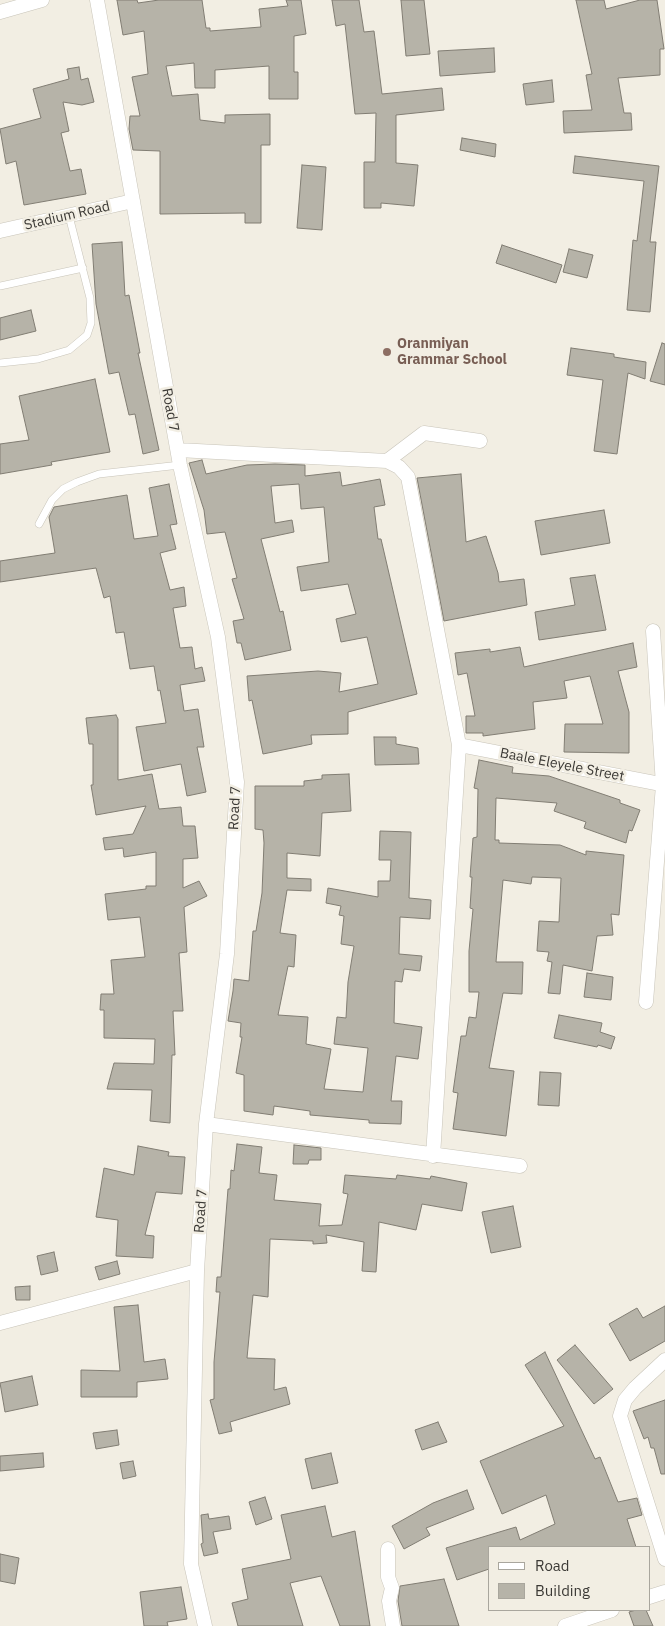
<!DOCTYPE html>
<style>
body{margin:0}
#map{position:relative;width:665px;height:1626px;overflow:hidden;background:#f2eee3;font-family:"IBM Plex Sans",sans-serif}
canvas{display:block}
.legend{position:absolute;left:488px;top:1546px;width:162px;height:65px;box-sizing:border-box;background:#f2eee3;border:1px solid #a9a69d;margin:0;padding:6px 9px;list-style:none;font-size:15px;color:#3b3935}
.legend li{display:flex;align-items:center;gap:10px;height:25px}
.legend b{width:25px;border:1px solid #a9a69d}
</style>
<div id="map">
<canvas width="665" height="1626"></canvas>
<ul class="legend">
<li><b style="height:6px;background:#fff"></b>Road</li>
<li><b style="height:14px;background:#b6b3a8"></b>Building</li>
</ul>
</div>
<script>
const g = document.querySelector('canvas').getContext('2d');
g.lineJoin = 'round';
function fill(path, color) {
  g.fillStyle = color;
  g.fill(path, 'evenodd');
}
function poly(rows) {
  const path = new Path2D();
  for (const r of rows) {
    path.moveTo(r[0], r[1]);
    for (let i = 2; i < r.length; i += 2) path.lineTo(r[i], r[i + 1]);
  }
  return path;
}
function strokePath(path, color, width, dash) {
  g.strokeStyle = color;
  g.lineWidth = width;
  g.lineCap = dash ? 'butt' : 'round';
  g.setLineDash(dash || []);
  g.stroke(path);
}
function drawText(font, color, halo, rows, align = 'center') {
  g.font = font + ' "IBM Plex Sans",sans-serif';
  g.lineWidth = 5;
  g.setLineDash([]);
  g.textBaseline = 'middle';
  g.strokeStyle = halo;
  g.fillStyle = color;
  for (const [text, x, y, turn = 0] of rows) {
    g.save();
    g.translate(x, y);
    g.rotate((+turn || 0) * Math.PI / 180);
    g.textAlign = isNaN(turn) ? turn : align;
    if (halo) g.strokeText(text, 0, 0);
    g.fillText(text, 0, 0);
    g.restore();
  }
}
const building = poly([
 [117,0,137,0,138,3,159,0,202,0,206,28,210,28,210,31,261,27,259,9,288,6,286,0,301,0,306,34,294,36,294,72,298,72,298,99,269,99,269,66,215,70,215,88,195,88,194,63,166,66,172,96,198,94,200,120,225,123,225,115,270,114,270,145,261,145,261,223,245,223,245,213,160,214,160,151,133,150,129,129,130,116,140,116,132,77,148,74,144,31,123,35,117,0],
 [332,0,359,0,364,32,374,31,382,94,442,88,444,110,396,115,396,163,418,165,414,206,381,203,381,208,364,208,364,162,375,162,376,113,355,114,345,24,336,26,332,0],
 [401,0,424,0,430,54,406,56,401,0],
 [576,0,604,0,606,9,640,0,657,0,664,49,660,49,660,75,618,78,624,113,631,113,632,130,564,133,563,111,592,110,586,75,592,74,576,0],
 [494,48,495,72,440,76,438,51,494,48],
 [79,67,81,80,88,78,94,102,82,105,63,102,69,131,61,133,70,171,81,169,86,194,24,205,16,161,6,164,0,129,41,118,33,89,69,79,67,69,79,67],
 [552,80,554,102,526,105,523,84,552,80],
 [462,138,496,144,495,157,460,150,462,138],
 [575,156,659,166,650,242,656,242,650,312,627,310,633,240,637,241,644,181,573,173,575,156],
 [302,165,326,167,322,230,297,228,302,165],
 [122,242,125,296,129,295,140,353,138,353,159,450,143,454,135,414,129,415,119,372,109,374,96,304,92,244,122,242],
 [502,245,562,265,556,283,496,263,502,245],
 [569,249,593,255,587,278,563,272,569,249],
 [31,310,36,331,0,340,0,318,31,310],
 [662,343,665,344,665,385,650,381,662,343],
 [571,348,614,354,614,357,646,362,645,379,628,373,617,454,594,451,603,380,567,375,571,348],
 [95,379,110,452,51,462,52,465,0,474,0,444,29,440,19,396,95,379],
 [202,460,206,474,247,465,275,464,305,465,305,476,340,472,342,486,380,479,385,505,374,507,378,539,381,539,417,694,348,712,348,734,311,735,312,744,263,754,252,700,249,701,247,676,318,671,341,673,339,692,378,684,367,637,341,642,336,619,356,614,348,584,301,591,297,567,329,562,324,507,301,509,299,484,271,486,275,523,292,520,294,532,261,539,280,612,283,611,291,650,245,660,241,643,237,643,233,621,244,619,232,579,237,578,225,532,207,534,204,510,189,463,202,460],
 [461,474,466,542,486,536,498,573,499,582,524,579,527,605,444,621,417,478,461,474],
 [169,484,177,524,170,525,176,549,160,553,170,590,184,587,186,606,173,608,180,648,192,647,195,669,202,667,205,681,180,685,184,711,198,709,204,747,197,747,206,792,187,796,181,764,144,771,136,727,166,723,160,690,158,691,154,666,130,669,124,632,116,633,110,596,104,598,96,568,0,582,0,561,55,553,49,517,54,507,127,495,134,539,158,536,149,488,169,484],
 [604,510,610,543,541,555,535,521,604,510],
 [595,575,606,630,539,640,535,612,575,605,570,578,595,575],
 [633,643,637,667,618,671,629,712,629,753,564,752,565,724,603,724,590,676,564,681,567,698,533,702,535,729,483,736,483,733,466,733,466,716,475,716,467,673,458,675,455,653,490,649,490,652,520,647,524,667,633,643],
 [116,715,118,719,118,780,152,774,159,809,181,807,183,826,195,826,198,858,183,859,183,888,199,881,207,896,184,907,187,952,179,953,183,1011,173,1011,175,1055,172,1055,170,1123,150,1121,152,1090,107,1089,114,1063,154,1064,155,1039,104,1038,104,1010,100,1010,101,994,114,994,111,960,145,957,140,917,108,920,105,894,146,889,146,886,156,886,156,852,124,857,123,848,105,850,103,838,133,834,146,806,96,815,91,785,93,785,93,744,89,744,86,718,116,715],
 [374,737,396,737,396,744,418,748,419,764,375,765,374,737],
 [479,760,513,767,512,773,549,776,620,800,620,803,640,810,632,831,629,830,626,843,584,828,586,822,554,811,557,803,496,798,495,840,499,840,499,843,560,845,586,855,586,851,624,855,619,915,611,914,613,935,597,936,592,971,563,965,560,994,548,993,552,962,547,961,549,952,537,951,539,921,559,922,561,878,532,877,531,884,503,880,496,962,523,962,522,994,503,993,489,1068,514,1071,506,1136,453,1129,458,1093,453,1092,461,1036,466,1036,469,1017,476,1018,479,992,469,992,469,951,473,909,470,908,472,877,470,877,473,838,477,837,478,789,474,788,479,760],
 [349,774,351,811,322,813,320,856,287,853,287,878,311,879,311,891,287,890,280,933,296,935,294,967,288,966,278,1015,308,1017,306,1044,331,1049,324,1089,363,1092,368,1048,334,1044,337,1017,346,1018,348,982,354,946,341,944,344,916,339,915,341,906,326,903,328,888,378,897,378,881,390,881,391,860,379,860,380,831,411,832,409,898,431,900,430,919,400,917,399,954,422,956,420,971,404,969,402,982,395,981,394,1023,422,1027,418,1059,396,1056,391,1101,402,1101,401,1124,369,1123,369,1120,310,1115,310,1111,274,1106,273,1115,244,1111,244,1075,236,1073,242,1037,240,1037,241,1023,228,1021,233,991,234,979,249,981,253,931,256,931,262,893,264,843,263,830,255,829,255,786,304,786,304,781,322,779,322,775,349,774],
 [587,973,613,977,611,1000,584,997,587,973],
 [559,1015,602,1023,600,1032,615,1037,611,1049,598,1045,597,1047,554,1038,559,1015],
 [540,1072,561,1073,559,1106,538,1105,540,1072],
 [237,1144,262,1147,259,1173,277,1175,274,1200,321,1204,319,1226,342,1225,348,1194,343,1193,345,1175,396,1179,397,1175,430,1179,431,1176,467,1183,462,1211,422,1204,416,1230,379,1222,376,1272,362,1271,364,1242,326,1235,327,1243,313,1244,313,1241,270,1239,268,1297,253,1295,247,1358,275,1359,274,1390,286,1387,290,1404,230,1422,232,1431,219,1434,210,1400,214,1399,214,1362,220,1292,216,1292,217,1277,221,1277,228,1189,230,1189,231,1170,234,1171,237,1144],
 [294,1145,321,1148,321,1160,309,1160,308,1164,293,1164,294,1145],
 [138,1146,169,1152,168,1156,185,1157,182,1194,156,1192,145,1235,154,1236,153,1258,116,1256,118,1220,96,1217,104,1168,134,1175,138,1146],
 [513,1206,521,1247,491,1253,482,1212,513,1206],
 [54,1252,58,1271,41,1275,37,1256,54,1252],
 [117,1261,120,1274,99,1280,95,1267,117,1261],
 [30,1286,30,1300,16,1300,15,1287,30,1286],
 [138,1305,144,1362,165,1359,168,1379,137,1382,137,1397,81,1397,81,1370,120,1371,114,1307,138,1305],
 [665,1306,665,1341,630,1361,609,1324,637,1308,643,1318,665,1306],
 [575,1345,613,1389,594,1404,557,1360,575,1345],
 [545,1352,595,1459,600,1457,618,1502,637,1498,642,1515,627,1519,636,1547,489,1547,489,1569,457,1580,446,1548,516,1527,520,1540,555,1524,546,1495,502,1514,480,1461,564,1426,525,1365,545,1352],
 [32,1376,38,1405,5,1412,0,1383,32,1376],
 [665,1400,665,1474,661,1474,654,1448,651,1448,648,1437,644,1439,633,1411,665,1400],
 [438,1422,447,1442,422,1450,415,1430,438,1422],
 [117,1430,119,1445,96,1449,93,1433,117,1430],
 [43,1453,44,1467,0,1471,0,1456,43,1453],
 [331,1453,338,1483,312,1489,305,1459,331,1453],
 [133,1461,136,1476,123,1479,120,1463,133,1461],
 [467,1490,474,1509,426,1528,430,1535,404,1549,392,1526,433,1503,467,1490],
 [265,1497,272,1519,256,1525,249,1502,265,1497],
 [325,1506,332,1537,355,1531,370,1626,340,1626,321,1576,290,1583,303,1626,238,1626,232,1603,248,1599,242,1569,291,1559,281,1515,325,1506],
 [208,1514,209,1519,229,1516,231,1529,213,1532,218,1553,204,1556,201,1544,203,1543,201,1515,208,1514],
 [0,1554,19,1558,15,1584,0,1581,0,1554],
 [444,1579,459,1626,402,1626,398,1601,400,1586,444,1579],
 [181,1587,187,1619,167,1622,168,1626,144,1626,140,1592,181,1587],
 [636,1610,646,1610,653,1626,634,1626,629,1612,636,1610]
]);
const lane = poly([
 [0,286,83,268],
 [0,363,38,359,69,350,87,335,91,323,90,298,69,216],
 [39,524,52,500,63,489,77,482,99,474,180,465]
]);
const street = poly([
 [97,0,180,465,218,637,237,782,227,954,206,1124,197,1271,191,1564,205,1626],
 [0,12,42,0],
 [0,231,133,201],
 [178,450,387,461,399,467,408,477,459,745,433,1156],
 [387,461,424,433,480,441],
 [459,745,665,785],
 [646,1002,663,785,653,631],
 [206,1124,520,1166],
 [0,1323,197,1271],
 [665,1360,635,1388,625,1400,620,1416,665,1559],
 [388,1549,388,1577,392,1588,389,1601,393,1626],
 [649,1597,665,1592],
 [565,1626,612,1610]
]);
const markers = [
 [387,352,5,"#8d6e63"]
];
const streetNames = [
 ["Stadium Road",67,216,-13],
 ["Road 7",170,410,80],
 ["Baale Eleyele Street",562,765,11],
 ["Road 7",235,808,-87],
 ["Road 7",201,1211,-86]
];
const educationNames = [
 ["Oranmiyan",397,344],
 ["Grammar School",397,360]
];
fill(building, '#b6b3a8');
strokePath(building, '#817d73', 1);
strokePath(lane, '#c8c4b9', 8);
strokePath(street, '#c8c4b9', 15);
strokePath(lane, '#fff', 7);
strokePath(street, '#fff', 14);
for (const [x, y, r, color] of markers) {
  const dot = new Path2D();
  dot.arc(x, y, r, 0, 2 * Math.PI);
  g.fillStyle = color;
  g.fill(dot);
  strokePath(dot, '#f2eee3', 2);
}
drawText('14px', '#3b3935', '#f2eee3', streetNames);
drawText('bold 14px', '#785e54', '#f2eee3', educationNames, 'left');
</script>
